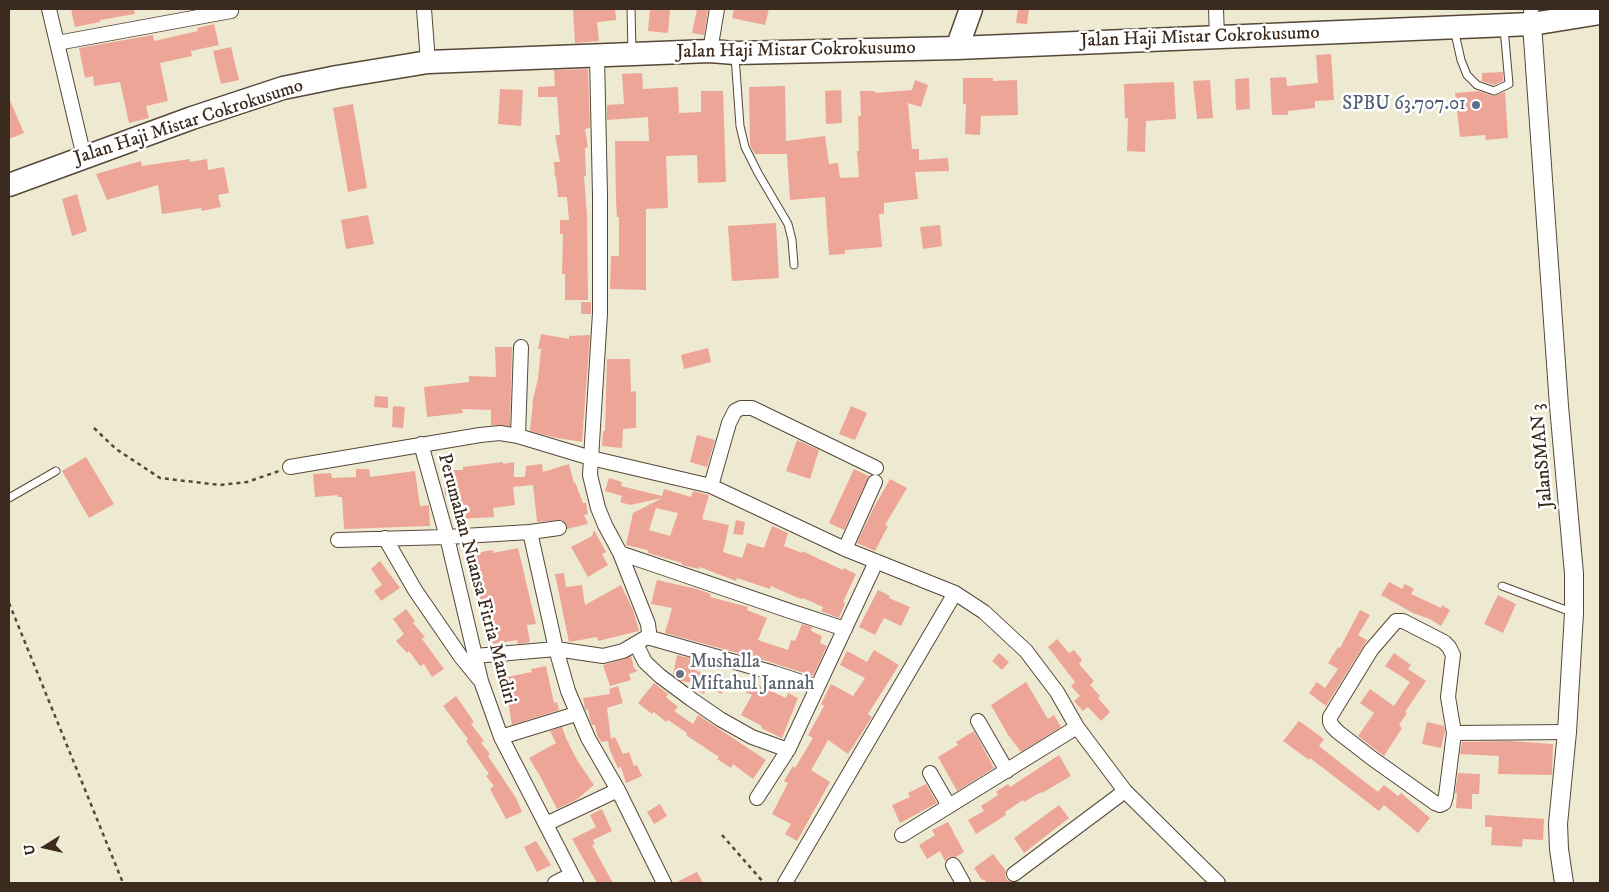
<!DOCTYPE html>
<style>
body{margin:0}
#map{position:relative;width:1609px;height:892px;overflow:hidden;background:#eeead1;font-family:"IM FELL DW Pica",serif}
canvas{display:block}
.frame{position:absolute;inset:0;border:10px solid #3b2a1e;pointer-events:none}
.north{position:absolute;left:20px;top:822px;width:50px;height:50px;-webkit-text-stroke:4px #fff;paint-order:stroke;rotate:260deg;font-size:14px;font-weight:700;line-height:20px;text-align:center;color:#3b2a1e}
.north::after{content:'';display:block;margin:auto;width:18px;height:22px;background:#3b2a1e;clip-path:polygon(50% 0,100% 100%,50% 72%,0 100%)}
</style>
<div id="map">
<canvas width="1609" height="892"></canvas>
<div class="frame"></div>
<div class="north">U</div>
</div>
<script>
const g = document.querySelector('canvas').getContext('2d');
g.lineJoin = 'round';
function fill(path, color) {
  g.fillStyle = color;
  g.fill(path, 'evenodd');
}
function poly(rows) {
  const path = new Path2D();
  for (const r of rows) {
    path.moveTo(r[0], r[1]);
    for (let i = 2; i < r.length; i += 2) path.lineTo(r[i], r[i + 1]);
  }
  return path;
}
function strokePath(path, color, width, dash) {
  g.strokeStyle = color;
  g.lineWidth = width;
  g.lineCap = dash ? 'butt' : 'round';
  g.setLineDash(dash || []);
  g.stroke(path);
}
function drawText(font, color, halo, rows, align = 'center') {
  g.font = font + ' "IM FELL DW Pica",serif';
  g.lineWidth = 5;
  g.setLineDash([]);
  g.textBaseline = 'middle';
  g.strokeStyle = halo;
  g.fillStyle = color;
  for (const [text, x, y, turn = 0] of rows) {
    g.save();
    g.translate(x, y);
    g.rotate((+turn || 0) * Math.PI / 180);
    g.textAlign = isNaN(turn) ? turn : align;
    if (halo) g.strokeText(text, 0, 0);
    g.fillText(text, 0, 0);
    g.restore();
  }
}
const building = poly([
 [71,9,134,9,135,14,100,20,100,22,75,27],
 [573,9,615,9,616,20,597,22,599,41,575,43],
 [650,9,670,9,668,33,648,31],
 [697,9,708,9,704,35,692,33],
 [734,9,769,9,765,25,732,18],
 [1018,9,1029,9,1027,24,1016,23],
 [214,24,219,45,191,51,192,56,160,63,168,101,146,106,149,118,129,123,120,82,94,86,93,76,85,78,79,48,153,35,154,41,198,31,197,28],
 [231,47,239,80,221,84,213,51],
 [1331,54,1334,100,1315,101,1315,108,1288,111,1288,115,1272,115,1270,78,1286,77,1287,86,1318,83,1316,55],
 [588,69,590,128,585,129,588,147,585,148,586,176,584,176,587,215,588,300,565,300,565,274,562,274,563,234,560,234,560,220,569,220,567,197,558,197,556,177,555,177,554,162,560,162,555,135,560,135,557,97,538,97,538,87,555,86,554,70],
 [1503,72,1503,81,1494,85,1482,81,1482,73],
 [642,73,643,89,678,87,679,113,701,112,701,91,723,91,726,182,698,183,697,155,666,156,668,208,646,209,646,290,610,289,611,256,619,256,619,217,617,217,616,201,615,141,649,141,648,117,607,120,607,105,624,104,622,74],
 [963,78,993,78,993,81,1017,80,1018,115,981,116,980,135,965,134,966,104,963,104],
 [1249,78,1250,109,1236,110,1235,79],
 [915,80,928,85,921,107,908,103,912,149,919,149,919,160,948,158,949,171,915,172,918,199,884,203,884,214,879,214,882,247,845,250,845,254,829,255,825,197,790,200,787,154,755,154,750,145,749,87,785,86,786,141,825,136,829,164,838,163,840,178,859,177,857,151,859,151,858,116,861,116,860,91,875,91,875,93,912,90],
 [1210,80,1213,118,1197,119,1193,81],
 [1174,82,1176,119,1146,121,1145,152,1127,151,1128,118,1125,118,1124,84],
 [500,89,523,90,521,126,498,124],
 [841,90,842,123,826,124,825,91],
 [1478,91,1493,96,1505,92,1508,138,1486,140,1485,135,1460,137,1455,93],
 [9,98,24,133,9,139],
 [353,104,367,188,348,192,333,108],
 [190,159,190,162,207,159,208,170,224,167,229,193,218,195,221,207,202,211,201,208,162,214,158,185,107,200,96,174,141,161,142,166],
 [77,194,87,231,72,236,62,199],
 [368,215,374,244,346,249,341,220],
 [776,223,779,278,732,281,728,226],
 [940,225,942,246,923,249,920,227],
 [581,302,591,302,591,314,581,314],
 [541,334,569,339,569,336,590,335,582,442,552,437,530,431,533,403,532,403,538,379,541,349,538,349],
 [495,347,512,347,510,426,491,425,491,410,462,409,463,413,427,417,424,387,469,382,469,376,496,377],
 [708,348,711,362,684,369,681,355],
 [607,359,630,359,631,392,636,391,636,428,623,429,622,448,602,446,603,431,605,431],
 [375,396,388,397,388,408,374,407],
 [393,406,405,407,403,428,392,427],
 [851,406,867,413,855,440,839,434],
 [697,435,715,440,707,467,690,462],
 [797,440,819,450,810,479,786,471],
 [86,457,114,504,89,518,62,471],
 [503,462,503,464,514,462,514,477,525,477,526,466,542,464,543,472,569,464,574,483,575,482,583,503,586,503,588,514,584,515,588,524,567,529,566,523,562,520,537,522,533,485,513,487,515,505,493,508,494,517,461,519,459,494,445,495,444,470,463,470,463,467],
 [356,469,369,469,370,477,415,471,420,506,429,505,430,526,344,529,342,497,338,497,338,495,315,497,313,474,331,473,332,478,356,477],
 [854,469,869,476,844,530,829,523],
 [609,478,622,482,621,486,662,496,664,489,691,497,693,491,709,495,702,519,729,525,723,552,742,558,747,543,764,548,772,526,788,533,784,546,802,553,802,551,843,570,844,568,856,574,843,602,845,603,839,618,821,611,823,607,803,598,802,599,796,597,771,586,770,589,737,578,736,581,700,567,699,569,682,565,682,563,648,553,648,550,626,545,633,513,662,498,630,505,620,502,622,496,605,491],
 [656,508,678,513,670,536,649,530],
 [890,479,907,488,885,525,888,526,875,551,857,543,873,509],
 [736,520,745,522,743,535,733,534],
 [594,530,606,552,602,554,608,565,588,577,571,547,592,536],
 [518,548,536,624,527,625,530,642,518,644,517,640,493,644,490,630,488,630,484,603,481,603,474,569,471,569,469,554,493,550,493,553],
 [380,561,400,588,381,601,374,591,382,585,371,569],
 [564,573,566,587,582,585,585,605,621,585,633,610,639,631,598,641,597,637,569,642,555,574],
 [657,580,697,589,711,594,710,597,748,607,747,610,767,618,758,640,788,650,791,640,795,641,802,624,812,627,811,631,822,636,820,643,827,646,813,676,767,661,665,633,672,608,651,604],
 [1389,582,1402,589,1405,584,1414,589,1411,594,1441,608,1442,605,1450,610,1441,626,1430,619,1413,613,1381,595],
 [878,590,890,596,889,598,910,607,901,626,884,618,875,635,859,627],
 [1498,595,1516,604,1503,633,1484,624],
 [406,609,415,621,413,623,425,637,422,639,444,669,432,677,424,664,420,666,409,651,407,653,396,641,404,634,393,619],
 [1360,610,1370,615,1358,635,1367,640,1326,706,1309,693,1317,682,1325,688,1338,669,1328,663,1338,647,1340,648],
 [1057,639,1069,653,1074,650,1082,660,1079,664,1094,681,1090,685,1100,696,1098,698,1110,712,1101,721,1088,707,1083,711,1074,701,1080,696,1071,686,1075,682,1048,647],
 [874,650,899,665,868,714,872,717,848,754,828,740,817,760,811,770,830,782,797,841,785,834,791,824,772,814,788,783,784,781,793,766,795,768,813,738,808,735,824,706,821,704,831,684,853,696,865,678,840,665,847,651,867,662],
 [999,653,1009,662,1002,670,992,661],
 [1394,653,1411,665,1408,669,1426,681,1405,712,1407,713,1399,725,1402,728,1384,756,1358,736,1374,713,1360,703,1370,689,1394,706,1403,692,1410,682,1385,666],
 [677,655,697,660,695,670,713,679,715,675,727,679,722,694,707,688,704,694,693,688,695,683,681,681,673,675],
 [631,656,634,668,638,671,629,674,631,680,610,686,603,665,625,659],
 [546,666,554,703,557,702,559,710,512,725,506,690,504,690,502,678,532,672,531,669],
 [749,681,786,698,788,693,798,698,782,738,761,728,762,726,741,715,752,695,745,692],
 [1026,682,1048,719,1054,715,1061,727,1021,752,1008,735,991,705],
 [654,683,668,694,666,697,678,707,674,711,693,724,698,715,766,760,753,779,733,764,731,768,717,759,719,757,686,735,687,733,668,720,666,722,654,712,652,714,638,703],
 [618,686,623,703,607,708,611,739,615,737,623,754,629,752,634,766,637,765,642,776,626,783,621,767,618,768,612,755,608,745,609,745,608,741,601,742,597,735,595,725,592,725,590,720,588,709,585,710,585,708,583,698,610,694,609,689],
 [456,696,474,722,471,724,484,741,481,743,490,754,488,756,516,798,522,812,506,819,490,789,494,786,486,776,489,774,466,741,468,739,443,706],
 [1299,721,1324,739,1319,746,1352,772,1378,792,1384,785,1398,796,1401,793,1430,818,1418,833,1384,805,1379,811,1310,758,1309,760,1283,741],
 [1427,722,1444,726,1445,731,1441,748,1422,744],
 [562,727,566,738,577,760,594,785,576,800,557,809,540,776,529,758,556,743,550,731],
 [974,731,994,768,957,791,938,757,958,745,956,742],
 [1510,741,1553,744,1552,775,1498,774,1499,756,1460,754,1462,742],
 [1059,755,1071,776,1042,793,1041,792,1024,802,1023,800,1005,812,1006,815,976,834,968,820,984,811,981,806,998,795,996,792,1008,784,1010,787],
 [1458,773,1480,774,1479,794,1472,794,1472,809,1456,808,1457,793,1455,793],
 [926,784,937,803,900,823,892,805,910,797,908,793],
 [660,804,667,816,654,824,647,812],
 [1059,805,1069,818,1024,853,1014,838],
 [602,809,612,831,593,840,595,844,592,845,613,883,597,883,572,839,596,827,590,815],
 [1485,815,1544,819,1543,840,1523,839,1522,847,1491,845,1492,827,1485,827],
 [948,822,964,852,956,857,949,857,945,861,940,851,927,859,919,845,935,835,932,830],
 [536,841,551,865,537,872,524,847],
 [993,854,1006,871,1005,876,1007,880,1016,883,987,883,984,879,982,880,974,868],
 [697,872,703,883,675,883]
]);
const path = poly([
 [94,428,116,449,160,478,220,485,247,482,279,471],
 [9,603,123,883],
 [722,835,764,883]
]);
const service = poly([
 [631,9,632,51],
 [1454,29,1461,60,1467,75,1477,85,1494,91,1509,84,1504,28],
 [735,56,740,126,745,147,758,173,788,224,792,240,794,265],
 [9,498,56,471],
 [1502,586,1574,613]
]);
const minor = poly([
 [49,9,84,157],
 [424,9,428,62],
 [1216,9,1217,37],
 [1531,9,1532,24],
 [57,43,231,11],
 [710,51,717,9],
 [597,56,600,195,600,313,590,475,598,508,605,525,620,553,648,624,649,632,647,637],
 [518,436,521,347],
 [421,444,447,537,481,681,501,737,576,883],
 [290,467,480,435,500,433,518,436,591,458,711,486,845,549,955,593,984,612,1026,651,1057,692,1077,727,1125,791,1218,883],
 [711,486,729,423,735,411,741,408,752,408,876,468],
 [530,532,556,649,568,691,588,738,618,790,664,883],
 [385,538,415,590,461,657,479,679],
 [338,540,447,537,530,532,559,528],
 [845,549,875,482],
 [620,553,790,611,845,629],
 [1396,621,1403,621,1444,642,1449,647,1453,655,1448,697,1454,733,1446,796,1444,803,1440,805,1435,803,1373,759,1338,732,1332,726,1330,722,1330,717,1371,650,1396,621],
 [636,644,645,662,660,676,691,699,720,719,752,737,788,750],
 [475,656,556,649,603,656,623,651,647,637,774,673,817,687],
 [978,721,1007,771],
 [1454,733,1567,732],
 [501,737,576,714],
 [930,773,949,806],
 [757,798,788,750,876,562],
 [546,824,618,790],
 [902,835,1077,727],
 [953,865,963,883],
 [1014,874,1125,791],
 [555,883,571,875],
 [785,883,955,593]
]);
const tertiary = poly([
 [1532,24,1559,406,1574,574,1574,613,1567,732,1558,824,1559,849,1564,883]
]);
const primary = poly([
 [957,48,971,9],
 [9,185,192,118,283,88,337,77,428,62,710,51,735,53,957,48,1532,24,1600,13]
]);
const markers = [
 [1476,105,5,"#5c6f8a"],
 [680,674,5,"#6b7280"]
];
const streetNames = [
 ["Jalan Haji Mistar Cokrokusumo",1200,38,-2],
 ["Jalan Haji Mistar Cokrokusumo",796,51,-1],
 ["Jalan Haji Mistar Cokrokusumo",189,123,-18],
 ["JalanSMAN 3",1543,456,-95],
 ["Perumahan Nuansa Fitria Mandiri",476,579,75]
];
const serviceNames = [
 ["SPBU 63.707.01",1466,105]
];
const worshipNames = [
 ["Mushalla",690,663],
 ["Miftahul Jannah",690,685]
];
fill(building, '#eda597');
strokePath(service, '#564739', 9);
strokePath(minor, '#564739', 16);
strokePath(tertiary, '#564739', 20);
strokePath(primary, '#564739', 25);
strokePath(path, '#564739', 2.5, [4, 4]);
strokePath(service, '#fff', 7);
strokePath(minor, '#fff', 14);
strokePath(tertiary, '#fff', 18);
strokePath(primary, '#fff', 22);
for (const [x, y, r, color] of markers) {
  const dot = new Path2D();
  dot.arc(x, y, r, 0, 2 * Math.PI);
  g.fillStyle = color;
  g.fill(dot);
  strokePath(dot, '#fff', 2);
}
drawText('19px', '#3b2a1e', '#fff', streetNames);
drawText('19px', '#4e5e75', '#fff', serviceNames, 'right');
drawText('19px', '#5b616d', '#fff', worshipNames, 'left');
</script>
